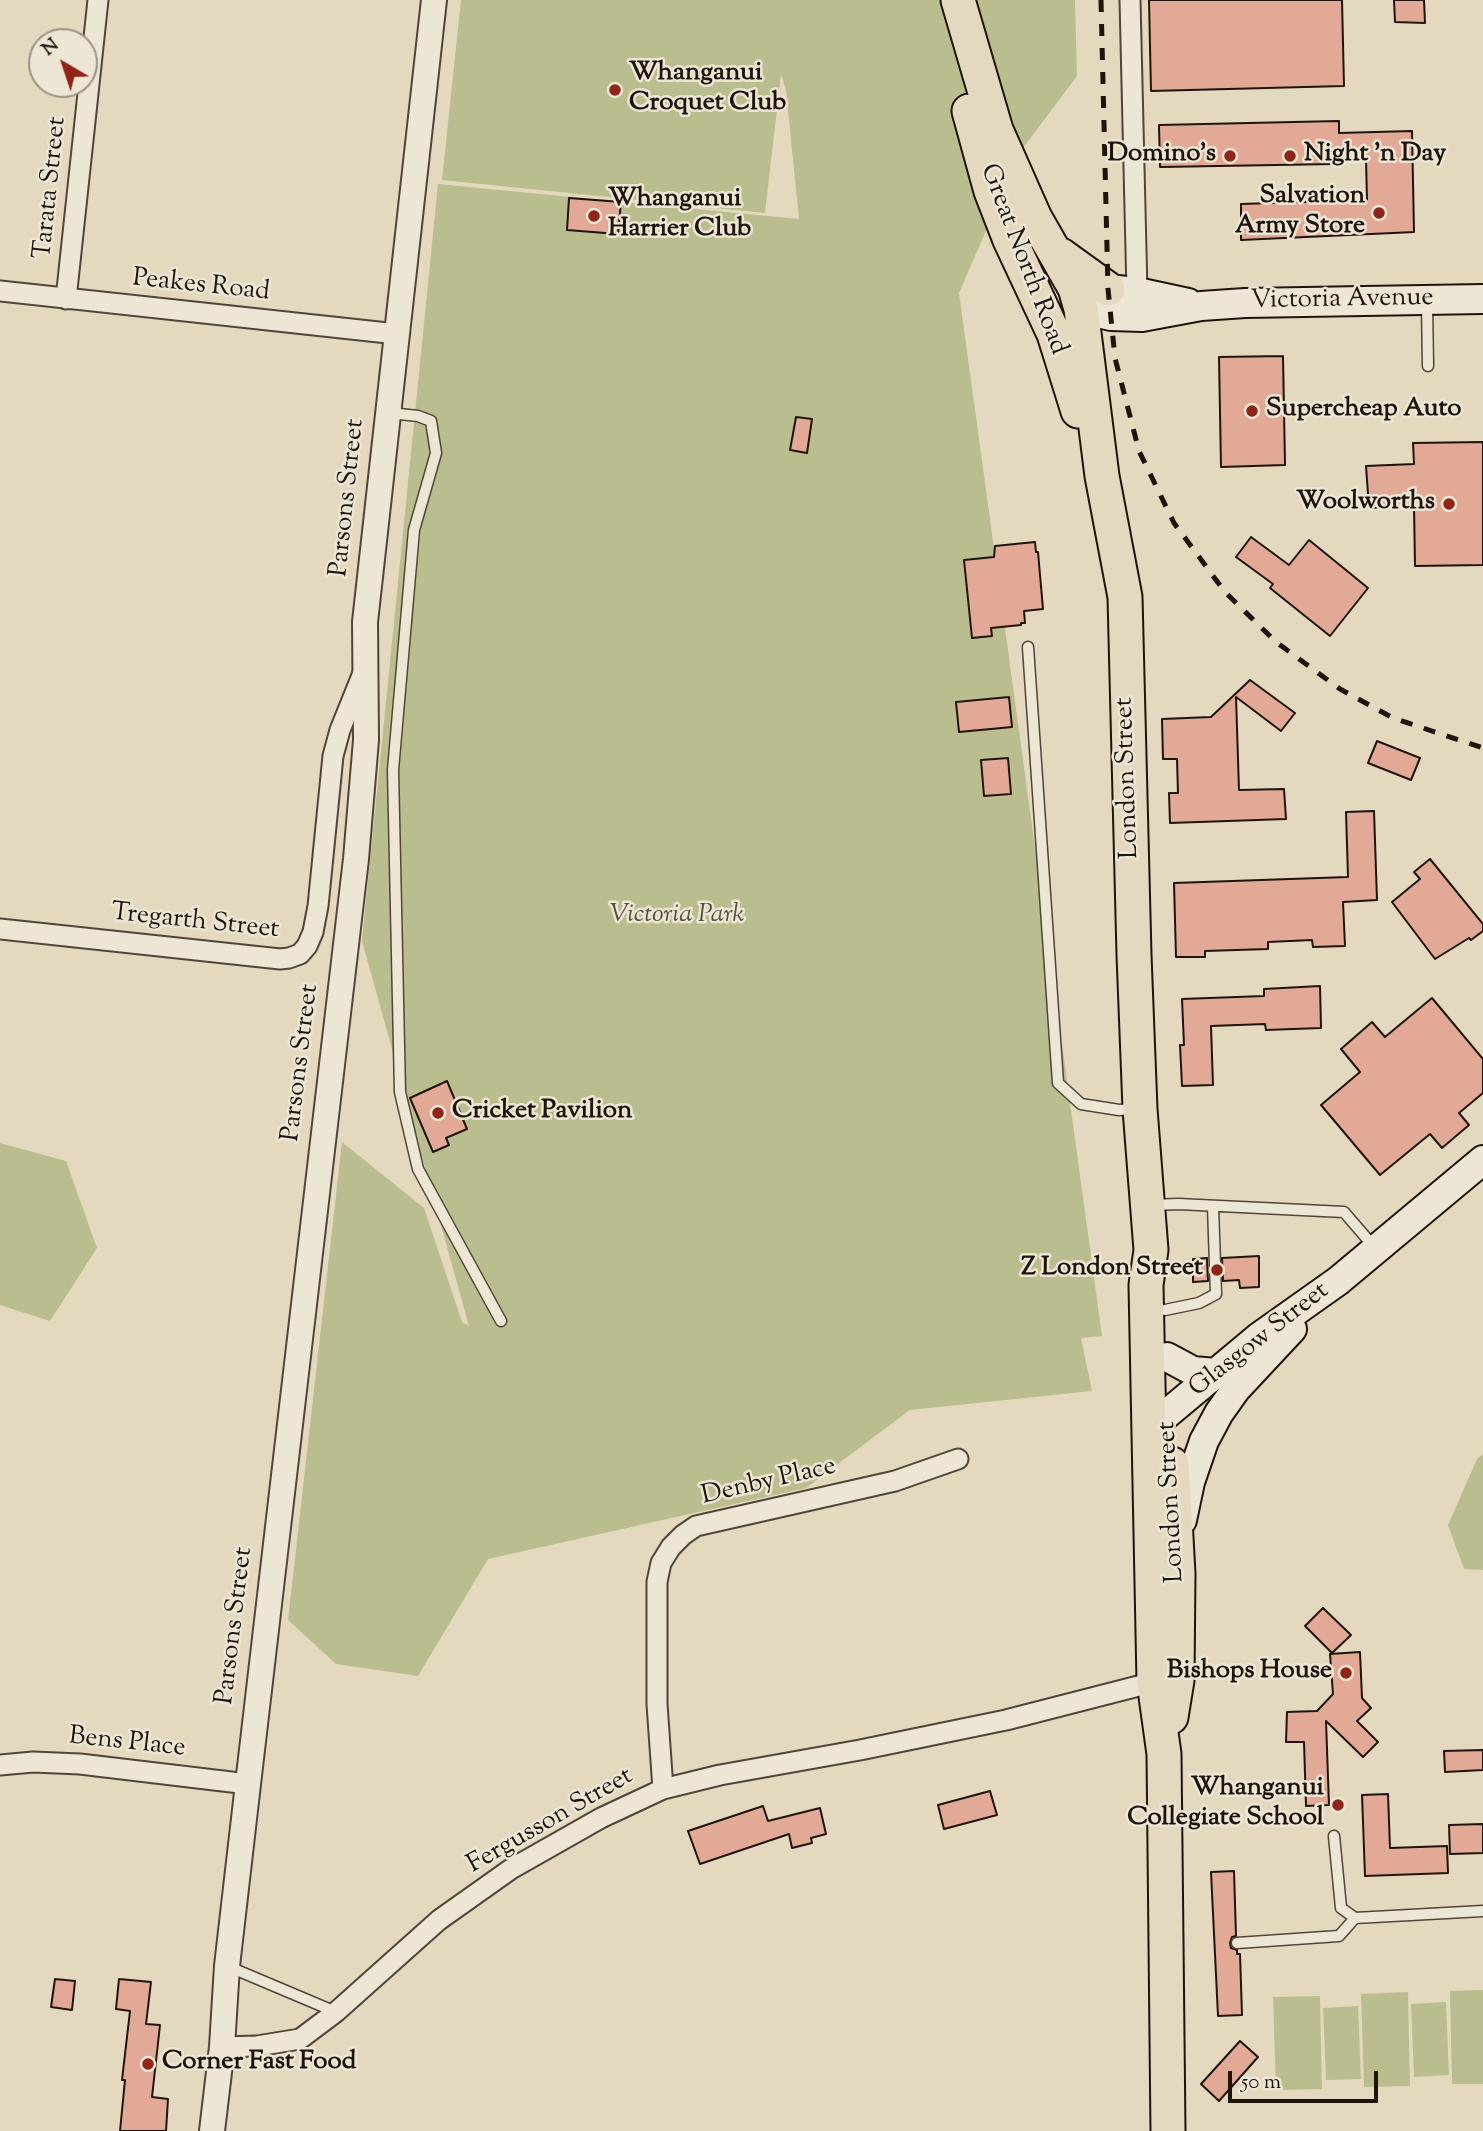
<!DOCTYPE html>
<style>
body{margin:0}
#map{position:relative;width:1483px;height:2131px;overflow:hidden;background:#e4d9be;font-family:"Sorts Mill Goudy",serif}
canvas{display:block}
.north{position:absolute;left:28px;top:28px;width:70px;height:70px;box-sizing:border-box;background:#ede6d5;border:2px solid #9b9285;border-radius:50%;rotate:321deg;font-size:19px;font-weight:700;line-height:28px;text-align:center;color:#1f140c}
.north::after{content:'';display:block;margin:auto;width:24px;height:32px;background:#8f2418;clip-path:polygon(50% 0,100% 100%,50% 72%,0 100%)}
.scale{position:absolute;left:1228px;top:2071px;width:150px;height:32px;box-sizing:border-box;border:4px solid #1f140c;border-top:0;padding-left:9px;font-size:21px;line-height:24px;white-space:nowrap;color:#1f140c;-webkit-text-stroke:5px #ede6d5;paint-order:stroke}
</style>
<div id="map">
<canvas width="1483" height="2131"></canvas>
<div class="north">N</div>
<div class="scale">50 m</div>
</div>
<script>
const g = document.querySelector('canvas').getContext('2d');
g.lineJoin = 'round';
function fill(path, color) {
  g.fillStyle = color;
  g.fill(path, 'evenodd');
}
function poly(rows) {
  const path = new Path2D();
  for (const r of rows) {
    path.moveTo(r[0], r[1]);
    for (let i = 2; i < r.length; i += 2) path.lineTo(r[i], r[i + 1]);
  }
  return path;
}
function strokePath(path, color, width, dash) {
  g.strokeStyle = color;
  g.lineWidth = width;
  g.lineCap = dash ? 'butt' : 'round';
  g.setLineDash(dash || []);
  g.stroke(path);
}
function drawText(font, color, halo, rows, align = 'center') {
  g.font = font + ' "Sorts Mill Goudy",serif';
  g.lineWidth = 5;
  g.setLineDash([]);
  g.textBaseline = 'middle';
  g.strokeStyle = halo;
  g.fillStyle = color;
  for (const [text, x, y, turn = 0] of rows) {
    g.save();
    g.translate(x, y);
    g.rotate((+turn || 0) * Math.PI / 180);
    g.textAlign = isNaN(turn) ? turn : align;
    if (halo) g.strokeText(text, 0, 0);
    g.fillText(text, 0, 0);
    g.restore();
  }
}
const green = poly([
 [461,0,1075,0,1077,76,1020,152,959,293,1102,1336,1081,1338,1092,1391,910,1410,806,1488,488,1559,418,1676,336,1664,288,1620,342,1142,424,1208,462,1322,469,1326,362,941,438,184,799,219,786,90,781,74,765,213,442,180],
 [0,1143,66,1161,97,1248,50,1321,0,1305],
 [1483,1454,1483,1570,1464,1569,1448,1525,1477,1459],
 [1483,1990,1483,2084,1452,2084,1450,1991],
 [1408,1992,1410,2086,1364,2087,1361,1994],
 [1320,1996,1322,2089,1276,2090,1273,1997],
 [1446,2002,1449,2075,1414,2077,1411,2004],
 [1358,2006,1361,2079,1326,2080,1323,2008]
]);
const building = poly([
 [1149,0,1342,0,1344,86,1151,91,1149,0],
 [1394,0,1424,0,1425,23,1395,22,1394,0],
 [1339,121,1339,133,1412,131,1414,232,1241,240,1241,204,1367,200,1366,159,1334,159,1334,164,1160,167,1159,125,1339,121],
 [569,198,621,202,618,234,567,230,569,198],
 [1283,356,1285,465,1221,467,1219,357,1283,356],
 [796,417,812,419,807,453,790,450,796,417],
 [1483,442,1483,565,1415,566,1414,506,1369,508,1366,466,1414,464,1413,443,1483,442],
 [1251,537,1289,565,1309,540,1368,588,1330,636,1270,588,1273,584,1236,557,1251,537],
 [1035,542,1036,552,1038,552,1043,609,1024,611,1025,623,1021,623,1021,625,991,628,992,636,972,638,964,560,994,557,995,546,1035,542],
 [1250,680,1295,713,1281,731,1236,697,1239,790,1284,789,1286,819,1170,823,1169,793,1178,793,1177,759,1163,759,1162,719,1211,717,1250,680],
 [1009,697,1012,727,959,732,956,702,1009,697],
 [1377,741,1420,758,1411,780,1368,763,1377,741],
 [1008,758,1011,794,984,796,981,760,1008,758],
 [1374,811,1377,900,1343,902,1345,946,1313,947,1312,940,1268,942,1268,949,1205,951,1205,957,1176,957,1174,883,1348,877,1346,812,1374,811],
 [1430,859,1483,924,1483,931,1471,940,1469,938,1435,959,1392,902,1420,879,1414,872,1430,859],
 [1320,986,1321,1028,1266,1030,1265,1024,1211,1026,1213,1085,1182,1086,1180,1045,1184,1045,1182,999,1264,996,1264,989,1320,986],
 [1432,998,1483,1059,1483,1093,1459,1113,1469,1125,1442,1148,1430,1134,1380,1175,1321,1105,1360,1072,1341,1049,1372,1022,1385,1037,1432,998],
 [447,1081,467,1129,446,1138,449,1145,433,1152,410,1098,447,1081],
 [1259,1256,1259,1287,1240,1288,1239,1280,1223,1281,1222,1258,1259,1256],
 [1207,1258,1208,1281,1193,1282,1193,1259,1207,1258],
 [1323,1608,1351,1635,1332,1653,1305,1626,1323,1608],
 [1360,1652,1362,1698,1371,1708,1357,1721,1378,1742,1363,1757,1326,1721,1329,1805,1306,1806,1304,1742,1286,1742,1287,1712,1317,1711,1333,1694,1330,1654,1360,1652],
 [1483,1750,1483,1770,1445,1772,1444,1751,1483,1750],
 [990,1791,997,1815,944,1829,938,1805,990,1791],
 [1388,1794,1390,1848,1447,1846,1448,1873,1365,1876,1362,1795,1388,1794],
 [763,1806,768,1821,820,1808,826,1834,811,1838,812,1843,792,1848,789,1834,700,1864,688,1831,763,1806],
 [1483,1824,1483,1853,1450,1854,1449,1825,1483,1824],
 [1234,1871,1236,1936,1232,1937,1230,1943,1231,1948,1237,1950,1237,1954,1240,1954,1242,2015,1218,2016,1211,1872,1234,1871],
 [55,1979,75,1981,72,2010,51,2007,55,1979],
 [119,1979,151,1982,146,2024,160,2025,152,2097,168,2099,166,2131,120,2131,125,2080,122,2080,130,2011,116,2009,119,1979],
 [1240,2041,1258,2057,1219,2101,1201,2084,1240,2041]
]);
const service = poly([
 [1427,304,1428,366],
 [390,413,418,416,431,421,436,453,414,530,393,770,400,1092,418,1169,501,1321],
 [1028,647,1058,1083,1081,1104,1119,1110,1136,1109],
 [1152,1205,1178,1204,1344,1212,1375,1248],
 [1165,1310,1199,1303,1216,1294,1213,1206],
 [1334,1836,1341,1908,1355,1918,1483,1911],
 [1237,1943,1339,1936,1355,1918],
 [227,1966,336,2012]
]);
const minor = poly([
 [1130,0,1137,292],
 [0,291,397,334],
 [66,299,98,0],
 [0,929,280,959,289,958,300,954,307,946,313,932,318,906,333,756,340,730,363,673],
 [0,1765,33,1762,80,1764,248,1784],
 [663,1789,657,1704,657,1582,661,1563,671,1547,683,1535,696,1526,895,1481,958,1459],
 [222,2047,257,2046,300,2039,336,2012,439,1920,511,1869,601,1818,663,1789,720,1775,860,1750,1006,1720,1154,1682]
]);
const tertiary = poly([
 [212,2131,222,2047,227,1966,248,1784,356,859,366,740,365,622,434,0]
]);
const secondary = poly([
 [1090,300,1102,291,1108,289,1137,292,1188,303],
 [1081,309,1111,316,1142,317,1201,306,1245,303,1483,299],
 [1167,1357,1193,1371,1216,1373],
 [1150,1428,1259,1337,1338,1281,1483,1160],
 [1182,1520,1190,1482,1204,1441,1219,1413,1236,1389,1292,1329]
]);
const trunk = poly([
 [958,0,996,130,1035,218,1075,288,1081,309,1102,476,1125,597,1134,955,1140,1109,1151,1250,1146,1285,1154,1682,1164,1754,1168,2131],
 [969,111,991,191,1010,240,1054,334,1078,411],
 [1061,255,1108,289],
 [1171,1717,1177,1680,1178,1574,1172,1464]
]);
const rail = poly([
 [1101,0,1108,289,1115,358,1139,451,1174,523,1225,592,1276,642,1340,689,1393,718,1483,748]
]);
const markers = [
 [615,90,7,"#8f2418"],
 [1230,156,7,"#8f2418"],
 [1290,156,7,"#8f2418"],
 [1379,213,7,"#8f2418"],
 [594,216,7,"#8f2418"],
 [1252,411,7,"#8f2418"],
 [1449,504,7,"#8f2418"],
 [438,1113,7,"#8f2418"],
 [1217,1270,7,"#8f2418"],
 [1346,1673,7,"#8f2418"],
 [1338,1805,7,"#8f2418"],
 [148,2064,7,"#8f2418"]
];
const poiNames = [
 ["Whanganui",629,75],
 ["Croquet Club",629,105],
 ["Domino's",1216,156,"right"],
 ["Night 'n Day",1304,156],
 ["Salvation",1365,198,"right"],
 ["Army Store",1365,228,"right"],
 ["Whanganui",608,201],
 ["Harrier Club",608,231],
 ["Supercheap Auto",1266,411],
 ["Woolworths",1435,504,"right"],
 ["Cricket Pavilion",452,1113],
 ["Z London Street",1203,1270,"right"],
 ["Bishops House",1332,1673,"right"],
 ["Whanganui",1324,1790,"right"],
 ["Collegiate School",1324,1820,"right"],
 ["Corner Fast Food",162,2064]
];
const streetNames = [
 ["Tarata Street",52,188,-84],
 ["Great North Road",1022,260,69],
 ["Peakes Road",201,287,6],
 ["Victoria Avenue",1342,301,-1],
 ["Parsons Street",349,498,-84],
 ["London Street",1129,778,-92],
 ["Tregarth Street",195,923,6],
 ["Parsons Street",302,1063,-83],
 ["Glasgow Street",1260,1341,-38],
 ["Denby Place",769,1483,-13],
 ["London Street",1173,1502,-93],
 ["Parsons Street",236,1626,-83],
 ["Bens Place",127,1744,6],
 ["Fergusson Street",551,1822,-30]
];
const parkNames = [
 ["Victoria Park",677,917]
];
fill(green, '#babe8e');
fill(building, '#e3a997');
strokePath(building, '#1f140c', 2);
strokePath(service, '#504538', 13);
strokePath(minor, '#504538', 23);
strokePath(tertiary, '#504538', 28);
strokePath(secondary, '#1f140c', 32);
strokePath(trunk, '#1f140c', 37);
strokePath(service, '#ede6d5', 10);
strokePath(minor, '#ede6d5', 19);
strokePath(tertiary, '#ede6d5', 24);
strokePath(secondary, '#ede6d5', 28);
strokePath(trunk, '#e4d9be', 33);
strokePath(rail, '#1f140c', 5, [12, 12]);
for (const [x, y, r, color] of markers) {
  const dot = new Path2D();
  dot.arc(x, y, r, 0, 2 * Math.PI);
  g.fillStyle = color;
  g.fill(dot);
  strokePath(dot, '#ede6d5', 2.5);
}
drawText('bold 26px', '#1f140c', '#ede6d5', poiNames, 'left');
drawText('26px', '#1f140c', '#ede6d5', streetNames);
drawText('italic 26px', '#55503a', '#ede6d5', parkNames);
</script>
